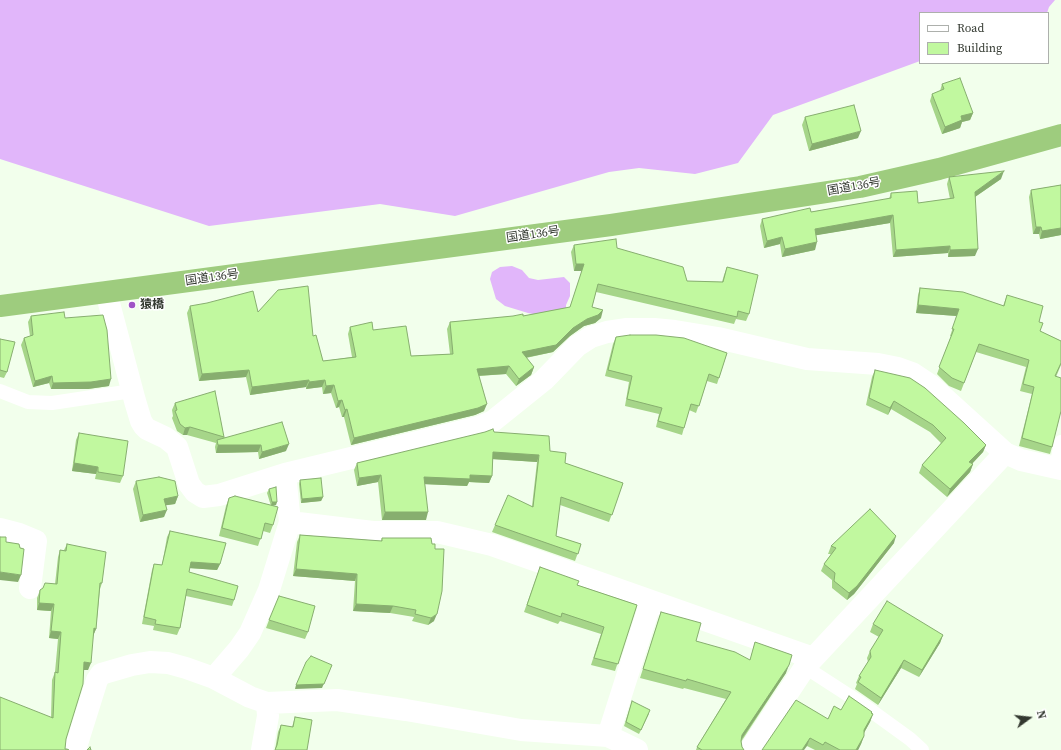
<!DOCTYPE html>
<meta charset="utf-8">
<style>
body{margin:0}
#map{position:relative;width:1061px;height:750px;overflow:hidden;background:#f2ffec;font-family:"Source Serif 4",serif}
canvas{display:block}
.legend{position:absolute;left:919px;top:12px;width:130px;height:52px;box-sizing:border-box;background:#fff;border:1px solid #adb0ac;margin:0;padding:5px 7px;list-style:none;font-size:12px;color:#333930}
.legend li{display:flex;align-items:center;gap:8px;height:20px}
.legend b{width:20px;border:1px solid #adb0ac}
.north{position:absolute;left:1009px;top:698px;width:40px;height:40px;-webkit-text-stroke:3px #fff;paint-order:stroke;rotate:75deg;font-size:11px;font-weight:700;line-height:16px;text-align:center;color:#333930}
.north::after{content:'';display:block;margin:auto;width:14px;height:18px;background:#333930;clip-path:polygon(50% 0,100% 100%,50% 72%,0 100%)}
</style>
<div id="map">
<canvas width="1061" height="750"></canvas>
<ul class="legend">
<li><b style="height:5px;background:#fff"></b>Road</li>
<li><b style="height:11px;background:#c1f89f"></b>Building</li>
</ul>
<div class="north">N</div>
</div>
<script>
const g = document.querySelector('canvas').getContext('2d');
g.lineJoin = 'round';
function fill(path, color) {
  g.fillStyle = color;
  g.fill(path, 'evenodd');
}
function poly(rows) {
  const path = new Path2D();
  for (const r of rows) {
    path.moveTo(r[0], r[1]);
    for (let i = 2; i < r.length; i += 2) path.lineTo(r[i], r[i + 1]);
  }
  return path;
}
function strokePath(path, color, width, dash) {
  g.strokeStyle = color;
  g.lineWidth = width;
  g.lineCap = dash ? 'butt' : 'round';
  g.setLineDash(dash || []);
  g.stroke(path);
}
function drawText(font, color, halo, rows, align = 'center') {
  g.font = font + ' "Source Serif 4","Noto Sans JP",serif';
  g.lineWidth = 3;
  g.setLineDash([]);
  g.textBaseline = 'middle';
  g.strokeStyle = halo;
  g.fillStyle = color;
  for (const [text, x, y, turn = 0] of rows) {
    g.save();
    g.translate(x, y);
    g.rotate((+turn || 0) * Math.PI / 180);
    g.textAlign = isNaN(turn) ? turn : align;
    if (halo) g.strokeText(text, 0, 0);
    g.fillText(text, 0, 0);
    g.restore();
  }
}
const forest = poly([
 [0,0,1055,0,1049,7,1047,13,920,13,920,61,773,115,738,163,695,174,639,168,609,172,455,216,380,204,209,226,0,159],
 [512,266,522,270,529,278,538,280,564,277,570,283,570,296,566,305,566,310,543,316,528,313,505,306,496,299,490,279,492,272,500,267]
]);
const service = poly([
 [0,391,28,402,52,403,132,391],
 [1056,468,1061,442],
 [805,667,859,702,910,739,922,750]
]);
const minor = poly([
 [106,292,135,401,141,421,144,426,147,429,166,438,177,447,189,484,195,492,203,497,219,495,285,474,479,427,493,421,544,380,577,346,591,337,607,332,627,329,654,329,675,331,718,338,807,359,878,364,898,368,912,373,930,385,1005,453,1021,460,1061,469],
 [290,522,373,532,437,532,492,545,651,601,608,736],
 [0,529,19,534,36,541,30,588],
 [651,601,813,658],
 [214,678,239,649,250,633,269,590,290,522,285,474],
 [267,703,337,700,406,710,521,730,608,736,637,750],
 [75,750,97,680,101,674,132,665,150,662,168,663,186,668,214,678,250,697,267,703,268,716,262,750],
 [750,750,805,667,1005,453]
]);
const trunk = poly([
 [0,306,611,225,860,187,939,169,1061,135]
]);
const wall = poly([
 [942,84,973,113,970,120,962,122,960,128,942,134,930,101,932,94,940,91],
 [805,117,858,138,809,151,802,125],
 [949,177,1001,179,975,197,975,256,948,257,948,253,893,257,890,223,816,235,815,250,782,257,780,244,764,248,760,226,762,219,811,212,889,199,891,193,918,203,950,199,947,184],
 [1061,185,1061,235,1040,239,1039,234,1033,234,1029,197,1031,190],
 [574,245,617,248,687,281,722,282,724,275,727,267,749,314,746,321,736,319,734,324,596,292,592,307,601,318,595,323,584,326,570,336,553,352,526,358,534,367,531,375,516,386,506,374,479,376,484,411,475,415,351,445,344,417,342,417,339,407,336,408,331,393,323,394,322,387,306,389,306,387,250,395,246,377,199,381,187,313,190,306,258,312,313,336,323,361,352,357,348,334,350,327,373,330,411,356,450,354,447,329,450,322,523,316,570,307,582,271,574,271,571,252],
 [920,288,1003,306,1007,295,1039,322,1040,331,1061,341,1061,365,1056,377,1052,447,1050,454,1019,446,1032,394,1020,391,1026,367,976,352,961,391,949,386,937,374,951,336,950,336,957,316,916,313,918,295],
 [31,316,65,318,109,386,88,389,51,389,49,383,33,387,21,345,24,338,30,336,28,322],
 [616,337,727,353,717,384,707,381,696,413,689,410,682,435,656,427,659,414,625,406,629,382,605,376,613,344],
 [0,339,7,372,4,378,0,377],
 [875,370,986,445,983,452,972,464,973,464,970,472,947,497,919,473,922,465,941,443,930,432,891,409,888,415,866,405,872,377],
 [175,403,224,437,286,451,259,459,258,452,216,453,215,447,216,443,187,435,183,435,177,431,172,418,173,416,172,410],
 [494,432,550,451,565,463,623,483,609,522,560,505,556,536,581,544,575,561,492,532,495,525,532,506,537,462,493,459,492,476,489,483,469,482,467,486,425,484,426,520,382,520,378,482,357,486,354,470,357,463],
 [79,433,123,476,120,483,95,479,96,474,72,471,76,440],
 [300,480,323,497,321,501,301,503,299,484],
 [136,481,178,496,175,504,166,505,164,517,140,522,133,489],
 [269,489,276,505,271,506,273,525,270,533,263,531,258,546,219,536,226,506,229,498,271,506,267,493],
 [170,531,220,564,217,570,190,568,189,572,234,600,232,606,186,596,180,628,177,635,153,630,154,626,142,624,152,570,154,564,162,565,167,537],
 [300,535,381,541,382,538,434,621,428,625,412,621,414,617,390,613,353,611,355,581,293,576,297,542],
 [894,543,854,594,847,600,832,588,832,580,821,571,824,564,831,554,828,554,831,546],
 [67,544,102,583,100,589,96,629,93,636,88,670,84,670,66,739,0,750,51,717,52,680,55,672,58,639,49,638,51,611,37,610,37,598,40,590,43,588,55,584,58,557,60,550,64,550],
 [540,567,577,585,637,605,615,671,591,665,601,634,560,621,558,624,524,612],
 [661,612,696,641,750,660,755,642,786,673,741,742,742,747,744,750,696,750,697,747,726,699,684,688,683,689,640,678],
 [269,620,308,632,305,639,266,628],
 [873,624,943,635,940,643,919,677,901,668,878,705,855,689,857,684,856,683,859,676,868,662,867,658,870,651,879,637,870,632],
 [632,701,649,714,639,734,624,726],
 [841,710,872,713,873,714,870,722,864,733,864,736,861,744,858,750,815,750,807,746,762,750,828,719],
 [295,717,312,720,275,750,278,732,281,725,292,727]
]);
const shadedWall = poly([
 [973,113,970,120,962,122,960,128,942,134,945,127,961,116],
 [861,131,858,138,809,151,812,144],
 [1004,171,1001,179,972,199,975,192],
 [893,215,890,223,812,236,815,229],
 [1036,227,1041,227,1039,234,1033,234],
 [1061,228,1061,235,1040,239,1042,231],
 [782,237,780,244,764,248,767,241],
 [817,242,815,250,782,257,785,249],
 [950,246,948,253,893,257,896,250],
 [978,249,975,256,948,257,950,250],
 [576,264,584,264,582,271,574,271],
 [918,305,959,309,957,316,916,313],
 [603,310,601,318,595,323,584,326,570,336,553,352,519,359,522,352,573,328,587,319],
 [509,366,506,374,475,376,477,369],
 [534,367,531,375,516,386,519,379],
 [249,370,246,377,199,381,202,374],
 [52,376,49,383,33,387,35,381],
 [111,379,109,386,88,389,51,389,53,383],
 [309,380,306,387,250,395,252,387],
 [325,380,322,387,306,389,309,382],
 [334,385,331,393,323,394,326,386],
 [342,400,339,407,336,408,338,401],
 [894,401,891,409,888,415,890,408],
 [487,404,484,411,475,415,351,445,354,438],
 [347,409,344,417,342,417,345,410],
 [190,427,187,435,183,435,185,428],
 [289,444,286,451,259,459,262,452],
 [218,445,261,445,258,452,216,453],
 [986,445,983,452,966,470,969,462],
 [493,452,539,455,537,462,491,459],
 [74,463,98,467,96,474,72,471],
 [973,464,970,472,947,497,950,489],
 [381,475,378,482,357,486,359,478],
 [470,475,492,476,489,483,469,482,467,486,421,484,424,477],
 [178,496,175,504,161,506,164,499],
 [323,497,321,501,301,503,302,499],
 [272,502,277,502,276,505,271,506],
 [167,510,164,517,140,522,143,515],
 [385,512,428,512,426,520,382,520],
 [896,536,894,543,854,594,847,600,849,593],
 [191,562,220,564,217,570,188,568],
 [296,569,357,574,355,581,293,576],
 [0,572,21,575,18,582,0,580],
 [39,603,54,604,51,611,37,610],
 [356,604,393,606,390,613,353,611],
 [437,614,434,621,428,625,431,618],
 [94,628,96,629,93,636],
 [51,631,61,632,58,639,49,638],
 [943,635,940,643,919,677,922,670],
 [904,660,901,668,878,705,881,698],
 [84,662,91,663,88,670,81,670],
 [332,665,322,688,295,689,296,685],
 [789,665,786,673,739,743,742,735],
 [873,714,870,722,861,738,864,730],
 [864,736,861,744,858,750,856,750],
 [810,738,807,746,804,750,802,750]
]);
const building = poly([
 [960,78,973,113,961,116,962,120,945,127,932,94,944,89,942,84,960,78],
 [854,105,861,131,812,144,805,117,854,105],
 [1004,171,975,192,978,249,950,250,950,246,896,250,893,215,815,229,817,242,785,249,782,237,767,241,762,219,810,208,811,212,891,198,891,193,917,191,918,203,954,198,949,177,1004,171],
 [1061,185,1061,228,1042,231,1041,227,1036,227,1031,190,1061,185],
 [616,239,617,248,683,267,687,281,723,282,727,267,758,275,749,314,738,311,737,317,598,284,592,307,603,310,598,315,587,319,573,328,556,345,522,352,534,367,519,379,509,366,477,369,487,404,478,408,354,438,347,409,345,410,342,400,338,401,334,385,326,386,325,380,309,382,309,380,252,387,249,370,202,374,190,306,207,303,253,291,258,312,278,290,308,286,313,336,316,335,323,361,356,357,350,327,372,322,373,330,406,326,411,356,453,354,450,322,513,316,523,314,523,316,570,307,584,264,576,264,574,245,616,239],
 [920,288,963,292,1004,306,1007,295,1043,306,1039,322,1043,323,1040,331,1061,341,1061,363,1055,376,1061,378,1061,411,1052,447,1022,438,1034,387,1023,384,1029,360,979,344,964,383,952,378,939,367,954,329,952,329,959,309,918,305,920,288],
 [64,312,65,318,103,315,107,330,111,379,91,382,53,383,52,376,35,381,24,338,33,335,31,316,64,312],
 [630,335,656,335,684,338,727,353,719,378,709,374,699,406,691,404,684,428,658,421,662,408,627,399,632,376,608,370,616,337,630,335],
 [0,339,15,342,7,372,0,370,0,339],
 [875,370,910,378,925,388,964,423,986,445,969,462,973,464,950,489,922,465,946,438,933,425,894,401,890,408,869,398,875,370],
 [215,391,224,437,190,427,185,428,180,424,175,411,177,410,175,403,215,391],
 [282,422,289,444,262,452,261,445,218,445,217,440,282,422],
 [493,429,494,432,549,436,550,451,566,453,565,463,623,483,612,515,561,497,556,536,581,544,578,554,495,525,508,495,533,507,539,455,493,452,492,476,470,475,470,479,424,477,428,512,385,512,381,475,359,478,357,463,485,432,493,429],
 [79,433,128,441,123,476,98,472,98,467,74,463,79,433],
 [159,477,175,481,178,496,164,499,167,510,143,515,136,481,159,477],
 [321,478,323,497,302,499,300,480,321,478],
 [276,487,277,502,272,502,269,489,276,487],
 [235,496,278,507,273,525,265,523,261,539,222,528,229,498,235,496],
 [870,509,896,536,857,586,849,593,834,581,835,573,824,564,836,548,831,546,870,509],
 [170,531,226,543,220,564,191,562,189,572,238,586,234,600,187,589,180,628,155,624,156,620,144,617,154,564,162,565,170,531],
 [300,535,382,541,382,538,431,538,432,544,435,544,435,549,444,549,442,591,437,614,431,618,415,614,416,610,393,606,356,604,357,574,296,569,300,535],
 [0,537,6,537,6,542,19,544,20,548,24,549,21,575,0,572,0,537],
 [67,544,106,552,102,583,100,583,96,629,94,628,91,663,84,662,83,684,66,739,65,749,67,749,69,750,0,750,0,697,53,718,55,672,58,673,61,632,51,631,54,604,39,603,40,590,43,588,45,583,57,584,60,550,66,551,67,544],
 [540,567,579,581,577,585,637,605,618,664,594,658,604,627,562,613,561,617,527,605,540,567],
 [279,596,315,606,308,632,269,620,279,596],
 [887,601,943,635,922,670,904,660,881,698,858,682,861,677,859,676,871,657,870,651,883,630,873,624,887,601],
 [661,612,701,623,696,641,735,652,750,660,755,642,792,655,789,665,742,735,741,741,742,747,744,750,702,750,697,747,731,692,687,679,686,681,643,669,661,612],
 [311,656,332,665,324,684,296,685,306,662,311,656],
 [849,696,872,712,871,713,873,714,864,730,864,736,856,750,840,750,825,742,823,745,810,738,802,750,762,750,796,700,828,719,834,706,841,710,849,696],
 [632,701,650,710,641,730,626,722,632,701],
 [295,717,312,720,307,750,275,750,277,745,281,725,293,727,295,717],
 [90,747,91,750,87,750,90,747]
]);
const markers = [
 [132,305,4,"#a054c6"]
];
const streetNames = [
 ["国道136号",854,187,-10],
 ["国道136号",533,235,-8],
 ["国道136号",212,278,-8]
];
const poiNames = [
 ["猿橋",140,305]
];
fill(forest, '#e1b6fa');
strokePath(service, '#fff', 14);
strokePath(minor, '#fff', 22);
strokePath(trunk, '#9ecc7e', 22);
fill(wall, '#a6d589');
fill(shadedWall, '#87ae6f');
fill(building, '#c1f89f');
strokePath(building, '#87ae6f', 1);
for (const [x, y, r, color] of markers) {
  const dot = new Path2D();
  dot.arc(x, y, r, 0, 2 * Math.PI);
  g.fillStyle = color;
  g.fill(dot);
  strokePath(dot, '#fff', 1.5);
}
drawText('12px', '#333930', '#fff', streetNames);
drawText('bold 12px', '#333930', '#fff', poiNames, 'left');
</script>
